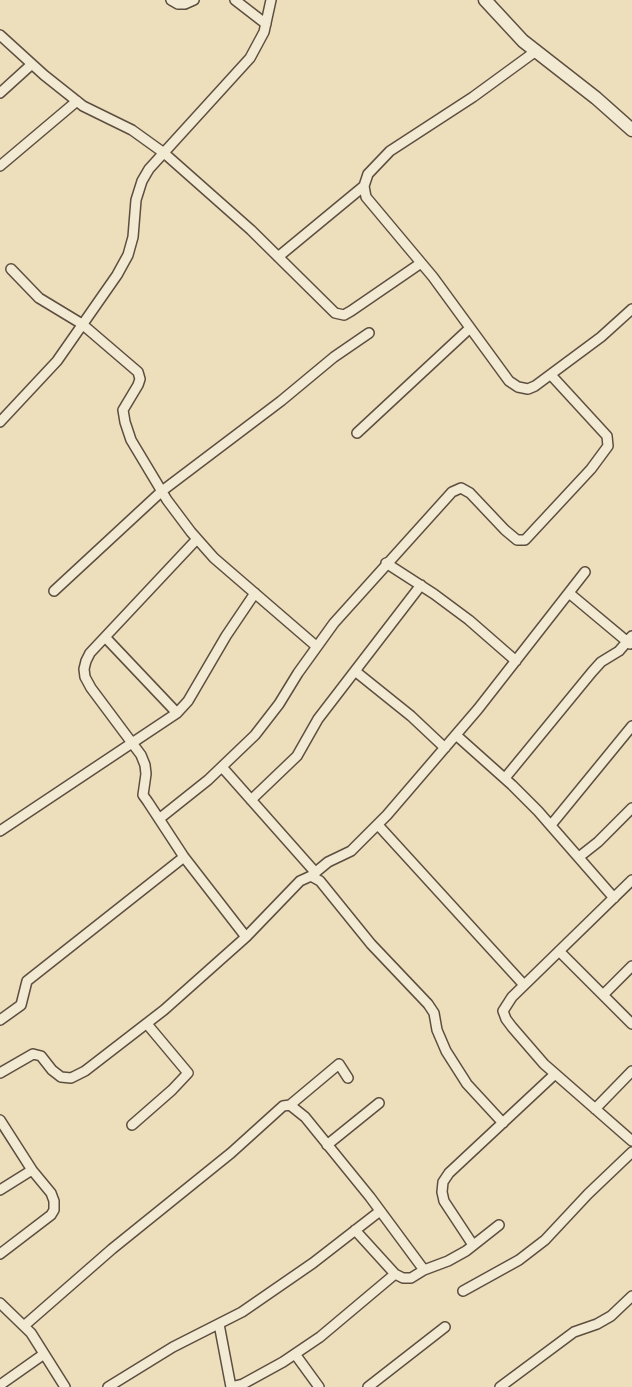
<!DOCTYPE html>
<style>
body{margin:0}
canvas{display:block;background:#eddebc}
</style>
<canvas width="632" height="1387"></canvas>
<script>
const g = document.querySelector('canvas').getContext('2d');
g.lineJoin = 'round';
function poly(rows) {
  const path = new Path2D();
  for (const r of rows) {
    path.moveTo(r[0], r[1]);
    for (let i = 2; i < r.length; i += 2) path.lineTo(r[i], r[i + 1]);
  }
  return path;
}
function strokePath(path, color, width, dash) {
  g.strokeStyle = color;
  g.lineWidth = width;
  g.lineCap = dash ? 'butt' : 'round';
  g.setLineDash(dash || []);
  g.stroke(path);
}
const minor = poly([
 [171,0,178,4,185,4,194,0],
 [235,0,266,24],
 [0,35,44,75,83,106,132,130,164,153,251,230,335,313,344,315,351,311,421,263],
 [536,51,473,97,390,151,368,174,364,186,366,197,433,277,509,381,518,387,528,389,535,386,601,337,632,309],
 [0,93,32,64],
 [0,166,77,101],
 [278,257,364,186],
 [11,269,39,298,82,324,138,372,140,379,138,385,123,410,125,422,131,440,167,500,191,532,214,558,316,646],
 [0,422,57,361,117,275,128,255,133,237,136,200,142,181,149,169,250,58,264,32,271,0],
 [357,433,470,328],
 [197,539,90,653,86,661,84,669,85,677,91,688,141,755,145,765,146,774,143,795,148,802,184,857,246,937],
 [386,563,434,594,469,620,516,661],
 [54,591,162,491,281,401,334,357,369,333],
 [569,593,630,644],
 [105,637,177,713],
 [355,671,411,716,445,748],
 [456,735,512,785,538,811,614,898],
 [222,767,315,872],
 [505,778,592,672,601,662,619,651,632,636],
 [251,800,297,756,318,719,421,585],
 [159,819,208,780,255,735,279,704,298,673,334,623,452,492,461,488,470,493,505,530,517,540,525,540,591,469,608,446,607,436,551,375],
 [378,825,524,985],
 [551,825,632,726],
 [0,831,177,713,188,701,226,636,255,593],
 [579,857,598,842,632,808],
 [311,876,328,862,351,851,387,815,478,709,585,572],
 [632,880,512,997,503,1011,506,1019,512,1027,544,1064,632,1141],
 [559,951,632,1024],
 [603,995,632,966],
 [0,1020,21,1005,27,981,184,857],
 [0,1073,33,1054,41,1056,52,1070,61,1077,71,1078,85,1071,164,1010,246,937,300,881,311,876,320,881,371,944,428,1004,434,1013,437,1030,446,1051,467,1084,503,1123],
 [290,1105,339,1064,348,1078],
 [595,1109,632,1071],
 [0,1120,32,1170,51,1193,54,1201,54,1210,51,1215,0,1254],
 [132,1125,172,1090,188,1073,147,1024],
 [327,1145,379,1103],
 [0,1190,32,1170],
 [355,1230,395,1274,403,1278,411,1278,424,1270,448,1261,466,1251,499,1225],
 [473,1245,444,1201,442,1192,443,1182,449,1173,555,1074],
 [463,1291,519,1260,545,1240,588,1194,632,1152],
 [0,1303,31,1333,65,1387],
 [219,1324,231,1387],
 [25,1325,112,1249,231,1153,283,1106,290,1105,305,1117,370,1197,424,1270],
 [295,1354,319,1387],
 [0,1385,44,1354],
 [108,1387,173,1347,242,1312,313,1263,380,1211],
 [231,1387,243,1384,283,1362,320,1337,395,1274],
 [368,1387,445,1327],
 [500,1387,574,1332,597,1324,611,1316,632,1296]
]);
const tertiary = poly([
 [485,0,523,41,596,98,632,130]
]);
strokePath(minor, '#5d4f40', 12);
strokePath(tertiary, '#5d4f40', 15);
strokePath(minor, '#f3ead3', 9);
strokePath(tertiary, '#f3ead3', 12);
</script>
